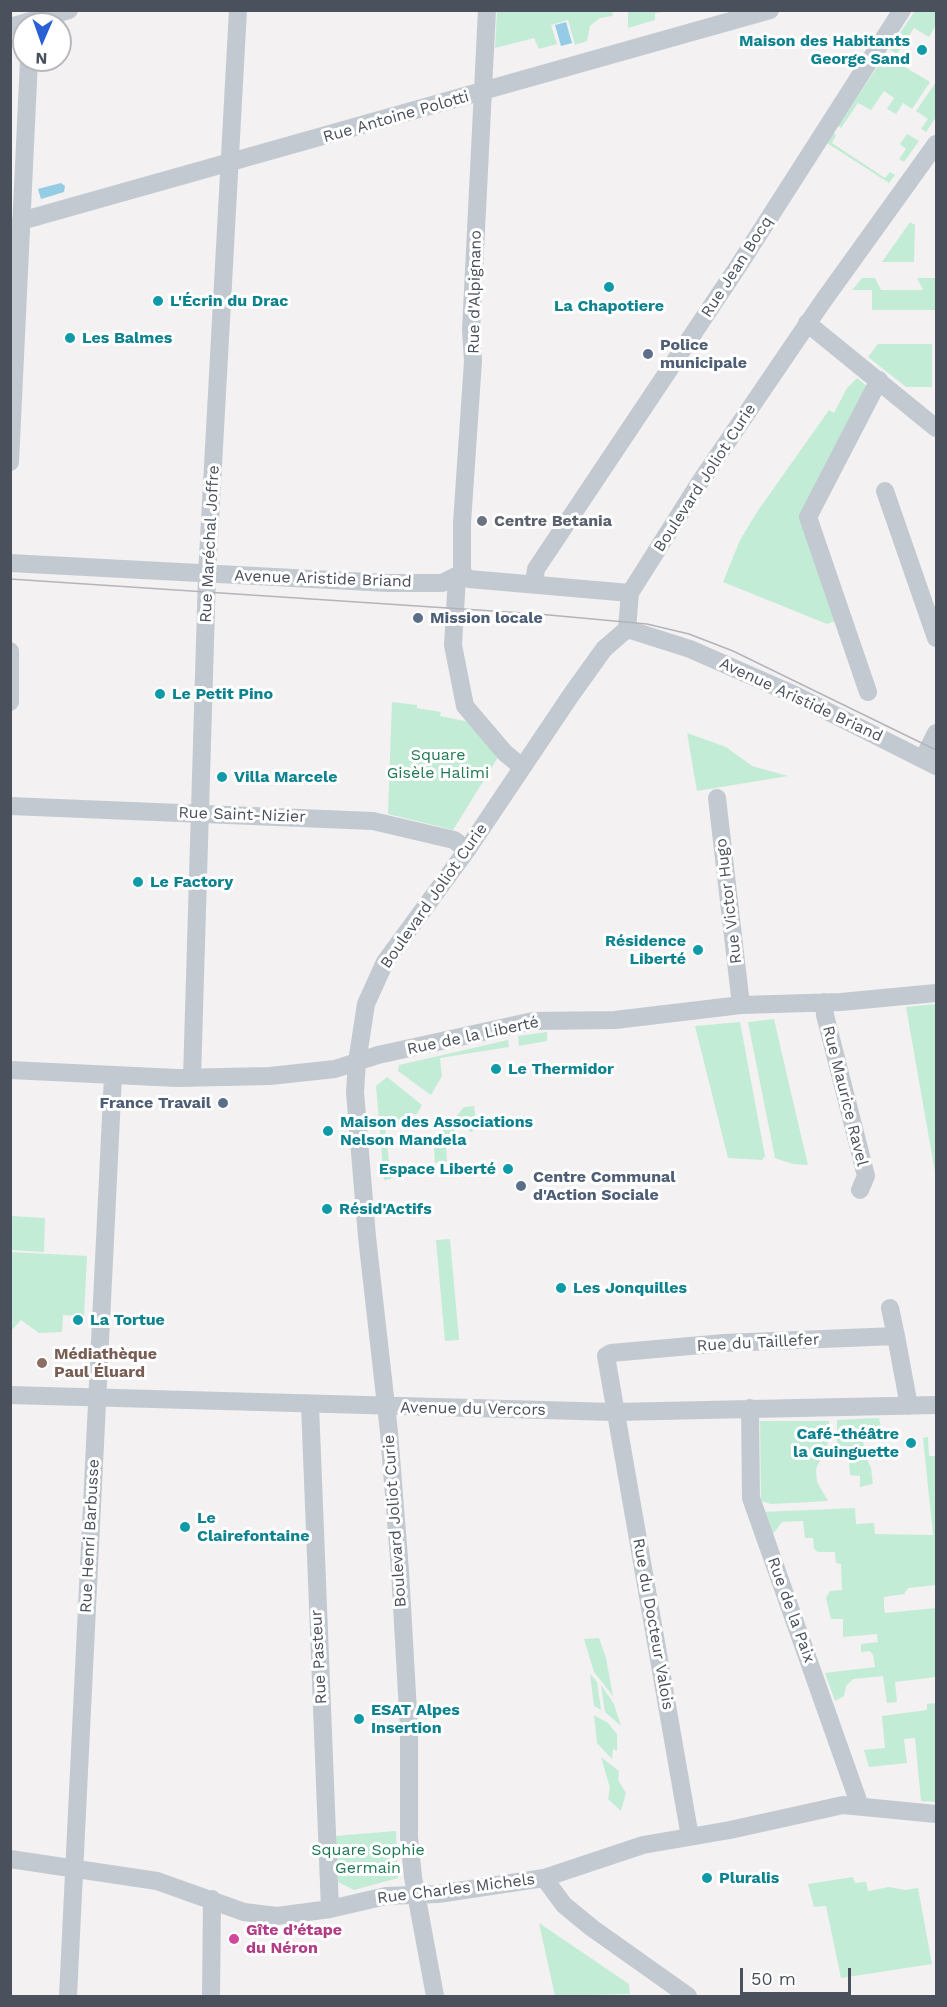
<!DOCTYPE html>
<meta charset="utf-8">
<style>
body{margin:0}
#map{position:relative;width:947px;height:2007px;overflow:hidden;background:#f3f1f1;font-family:"Work Sans",sans-serif}
canvas{display:block}
.frame{position:absolute;inset:0;border:12px solid #4a515c;pointer-events:none}
.north{position:absolute;left:12px;top:12px;width:60px;height:60px;box-sizing:border-box;background:#fff;border:2px solid #b7b9be;border-radius:50%;rotate:182deg;font-size:16px;font-weight:700;line-height:24px;text-align:center;color:#4a515c}
.north::after{content:'';display:block;margin:auto;width:21px;height:27px;background:#2961d4;clip-path:polygon(50% 0,100% 100%,50% 72%,0 100%)}
.scale{position:absolute;left:740px;top:1968px;width:111px;height:27px;box-sizing:border-box;border:3px solid #4a515c;border-top:0;padding-left:8px;font-size:18px;line-height:21px;white-space:nowrap;color:#4a515c;-webkit-text-stroke:4px #fff;paint-order:stroke}
</style>
<div id="map">
<canvas width="947" height="2007"></canvas>
<div class="frame"></div>
<div class="north">N</div>
<div class="scale">50 m</div>
</div>
<script>
const g = document.querySelector('canvas').getContext('2d');
g.lineJoin = 'round';
function fill(path, color) {
  g.fillStyle = color;
  g.fill(path, 'evenodd');
}
function poly(rows) {
  const path = new Path2D();
  for (const r of rows) {
    path.moveTo(r[0], r[1]);
    for (let i = 2; i < r.length; i += 2) path.lineTo(r[i], r[i + 1]);
  }
  return path;
}
function strokePath(path, color, width, dash) {
  g.strokeStyle = color;
  g.lineWidth = width;
  g.lineCap = dash ? 'butt' : 'round';
  g.setLineDash(dash || []);
  g.stroke(path);
}
function drawText(font, color, halo, rows, align = 'center') {
  g.font = font + ' "Work Sans",sans-serif';
  g.lineWidth = 6;
  g.setLineDash([]);
  g.textBaseline = 'middle';
  g.strokeStyle = halo;
  g.fillStyle = color;
  for (const [text, x, y, turn = 0] of rows) {
    g.save();
    g.translate(x, y);
    g.rotate((+turn || 0) * Math.PI / 180);
    g.textAlign = isNaN(turn) ? turn : align;
    if (halo) g.strokeText(text, 0, 0);
    g.fillText(text, 0, 0);
    g.restore();
  }
}
const green = poly([
 [497,11,499,10,613,11,612,16,600,18,590,26,587,41,575,45,568,20,551,25,557,44,539,49,534,38,495,48],
 [628,11,662,10,662,12,655,13,655,20,628,28],
 [915,11,936,11,936,25,929,37,914,28,897,54,889,49],
 [885,55,930,82,912,109,903,103,896,114,887,109,894,98,884,91,871,110,858,103,841,128,838,126],
 [936,82,936,117,926,132,921,129,928,119,916,111],
 [833,133,836,135,832,143,885,178,890,172,895,175,889,183,827,143],
 [907,134,919,141,904,162,899,159,906,149,900,144],
 [910,222,915,225,914,262,882,262],
 [862,278,875,278,881,290,923,290,917,278,936,278,936,310,872,310,872,290,852,290],
 [878,344,932,344,932,387,906,387,868,357],
 [857,378,868,387,800,515,836,621,827,624,723,582,740,540,757,512,829,410,834,413,847,388],
 [392,702,417,705,417,708,441,712,440,716,475,723,500,754,453,830,388,814],
 [687,733,726,747,752,766,788,776,697,791],
 [936,1004,936,1178,906,1007],
 [774,1019,788,1080,808,1165,793,1164,775,1158,748,1022],
 [740,1022,765,1156,762,1160,728,1158,695,1026],
 [547,1032,547,1041,519,1046,518,1036],
 [508,1040,509,1047,440,1058,442,1076,431,1095,398,1071,399,1065],
 [387,1077,422,1105,417,1114,412,1114,404,1124,385,1127,391,1179,384,1180,376,1086],
 [474,1106,476,1121,488,1120,471,1132,455,1118,464,1107],
 [447,1125,467,1139,464,1145,446,1146,447,1162,435,1163,434,1148,441,1146,440,1135],
 [11,1216,45,1218,44,1252,11,1250],
 [450,1239,459,1340,445,1341,436,1240],
 [11,1252,87,1256,84,1316,63,1315,62,1332,39,1333,21,1320,13,1329,11,1327],
 [879,1418,881,1426,862,1433,865,1455,871,1468,873,1484,860,1487,860,1476,850,1475,849,1462,837,1449,837,1420],
 [760,1421,829,1421,830,1439,816,1469,817,1482,828,1501,771,1504,761,1501],
 [928,1437,929,1456,936,1456,936,1585,908,1588,904,1594,884,1597,884,1607,885,1613,936,1608,936,1677,895,1682,897,1702,887,1703,883,1676,853,1679,846,1686,844,1696,835,1701,825,1673,875,1667,873,1655,870,1651,861,1652,861,1644,878,1642,877,1634,843,1637,843,1619,831,1619,826,1598,830,1591,842,1590,841,1564,836,1563,835,1552,818,1552,814,1549,813,1538,805,1538,803,1521,782,1522,772,1535,762,1512,855,1508,856,1524,874,1523,875,1534,933,1535,923,1438],
 [599,1638,606,1658,613,1696,594,1672,584,1639],
 [590,1674,597,1682,601,1710,594,1706],
 [601,1685,614,1704,621,1726,605,1712],
 [936,1703,936,1802,921,1801,915,1738,904,1739,907,1763,869,1767,864,1750,885,1748,882,1716,927,1710,927,1704],
 [594,1715,608,1723,617,1734,617,1751,613,1749,612,1759,597,1743],
 [601,1757,619,1771,618,1780,626,1793,621,1811,608,1799,610,1788],
 [396,1831,398,1878,354,1890,338,1882,335,1836],
 [853,1877,855,1883,866,1882,868,1891,889,1887,905,1890,918,1888,932,1964,841,1978,826,1906,814,1907,808,1884],
 [539,1923,629,1984,630,1994,555,1996]
]);
const water = poly([
 [566,22,572,43,561,46,555,25],
 [61,183,65,186,64,192,41,199,38,189]
]);
const minor = poly([
 [10,27,69,10],
 [21,221,770,10],
 [807,323,936,428],
 [10,462,29,60],
 [885,491,936,638],
 [10,563,388,583,442,583,462,573],
 [462,573,462,523,473,361,471,330,487,10],
 [462,573,469,579,630,593],
 [457,577,453,645,465,706,505,753,522,767],
 [534,583,536,569,739,265,902,10],
 [627,629,630,593,700,482,821,304,936,144],
 [627,629,690,649,795,695,936,766],
 [10,651,10,702],
 [868,692,808,517,879,380],
 [923,759,936,733],
 [717,798,741,1005],
 [10,806,373,821,454,840,467,850],
 [824,1002,825,1015,866,1176,860,1190],
 [10,1070,177,1078,270,1076,335,1069,378,1055,533,1021,615,1020,741,1005,841,1002,936,993],
 [192,1078,207,575,238,10],
 [890,1308,896,1336],
 [10,1395,614,1412,936,1405],
 [310,1405,330,1909],
 [750,1408,751,1498,860,1806],
 [690,1837,606,1356,611,1353,724,1343,896,1336,909,1406],
 [10,1859,157,1881,244,1912,277,1916,330,1909,386,1896,438,1894,544,1878,643,1845,730,1830,843,1805,936,1814],
 [544,1878,564,1905,592,1928,688,1996],
 [68,1996,113,1076],
 [211,1996,212,1899],
 [435,1996,413,1877,409,1837,409,1729,400,1571,389,1432,367,1237,355,1092,357,1062,366,1004,385,962,467,850,571,695,604,649,627,629]
]);
const tram = poly([
 [10,579,538,614,647,624,689,634,733,651,936,750]
]);
const markers = [
 [922,50,6,"#0f9aa8"],
 [609,287,6,"#0f9aa8"],
 [158,301,6,"#0f9aa8"],
 [70,338,6,"#0f9aa8"],
 [648,354,6,"#5c6f8a"],
 [482,521,6,"#6b7280"],
 [418,618,6,"#5c6f8a"],
 [160,694,6,"#0f9aa8"],
 [222,777,6,"#0f9aa8"],
 [138,882,6,"#0f9aa8"],
 [698,950,6,"#0f9aa8"],
 [496,1069,6,"#0f9aa8"],
 [223,1103,6,"#5c6f8a"],
 [328,1131,6,"#0f9aa8"],
 [508,1169,6,"#0f9aa8"],
 [521,1186,6,"#5c6f8a"],
 [327,1209,6,"#0f9aa8"],
 [561,1288,6,"#0f9aa8"],
 [78,1320,6,"#0f9aa8"],
 [42,1363,6,"#8d6e63"],
 [911,1443,6,"#0f9aa8"],
 [185,1527,6,"#0f9aa8"],
 [359,1719,6,"#0f9aa8"],
 [707,1878,6,"#0f9aa8"],
 [234,1939,6,"#d1479c"]
];
const cultureNames = [
 ["Maison des Habitants",910,41,"right"],
 ["George Sand",910,59,"right"],
 ["L'Écrin du Drac",170,301],
 ["La Chapotiere",609,306,"center"],
 ["Les Balmes",82,338],
 ["Le Petit Pino",172,694],
 ["Villa Marcele",234,777],
 ["Le Factory",150,882],
 ["Résidence",686,941,"right"],
 ["Liberté",686,959,"right"],
 ["Le Thermidor",508,1069],
 ["Maison des Associations",340,1122],
 ["Nelson Mandela",340,1140],
 ["Espace Liberté",496,1169,"right"],
 ["Résid'Actifs",339,1209],
 ["Les Jonquilles",573,1288],
 ["La Tortue",90,1320],
 ["Café-théâtre",899,1434,"right"],
 ["la Guinguette",899,1452,"right"],
 ["Le",197,1518],
 ["Clairefontaine",197,1536],
 ["ESAT Alpes",371,1710],
 ["Insertion",371,1728],
 ["Pluralis",719,1878]
];
const streetNames = [
 ["Rue Antoine Polotti",396,117,-16],
 ["Rue Jean Bocq",737,267,-57],
 ["Rue d'Alpignano",475,292,-89],
 ["Boulevard Joliot Curie",705,478,-57],
 ["Rue Maréchal Joffre",210,544,-87],
 ["Avenue Aristide Briand",323,579,2],
 ["Avenue Aristide Briand",801,700,25],
 ["Rue Saint-Nizier",242,815,2],
 ["Boulevard Joliot Curie",434,896,-55],
 ["Rue Victor Hugo",729,901,-97],
 ["Rue de la Liberté",473,1036,-12],
 ["Rue Maurice Ravel",845,1096,76],
 ["Rue du Taillefer",758,1343,-3],
 ["Avenue du Vercors",473,1409,1],
 ["Boulevard Joliot Curie",395,1521,-94],
 ["Rue Henri Barbusse",90,1536,-87],
 ["Rue de la Paix",791,1610,70],
 ["Rue du Docteur Valois",653,1624,80],
 ["Rue Pasteur",319,1657,-93],
 ["Rue Charles Michels",456,1889,-7]
];
const serviceNames = [
 ["Police",660,345],
 ["municipale",660,363],
 ["Mission locale",430,618],
 ["France Travail",211,1103,"right"],
 ["Centre Communal",533,1177],
 ["d'Action Sociale",533,1195]
];
const worshipNames = [
 ["Centre Betania",494,521]
];
const parkNames = [
 ["Square",438,755],
 ["Gisèle Halimi",438,773],
 ["Square Sophie",368,1850],
 ["Germain",368,1868]
];
const educationNames = [
 ["Médiathèque",54,1354],
 ["Paul Éluard",54,1372]
];
const hotelNames = [
 ["Gîte d’étape",246,1930],
 ["du Néron",246,1948]
];
fill(green, '#c3ecd7');
fill(water, '#94cbe5');
strokePath(minor, '#c2c9d1', 18);
strokePath(tram, '#b3b5ba', 1.5);
for (const [x, y, r, color] of markers) {
  const dot = new Path2D();
  dot.arc(x, y, r, 0, 2 * Math.PI);
  g.fillStyle = color;
  g.fill(dot);
  strokePath(dot, '#fff', 2);
}
drawText('bold 16px', '#0d838f', '#fff', cultureNames, 'left');
drawText('16px', '#4a515c', '#fff', streetNames);
drawText('bold 16px', '#4e5e75', '#fff', serviceNames, 'left');
drawText('bold 16px', '#5b616d', '#fff', worshipNames, 'left');
drawText('16px', '#207956', '#fff', parkNames);
drawText('bold 16px', '#785e54', '#fff', educationNames, 'left');
drawText('bold 16px', '#b23c85', '#fff', hotelNames, 'left');
</script>
